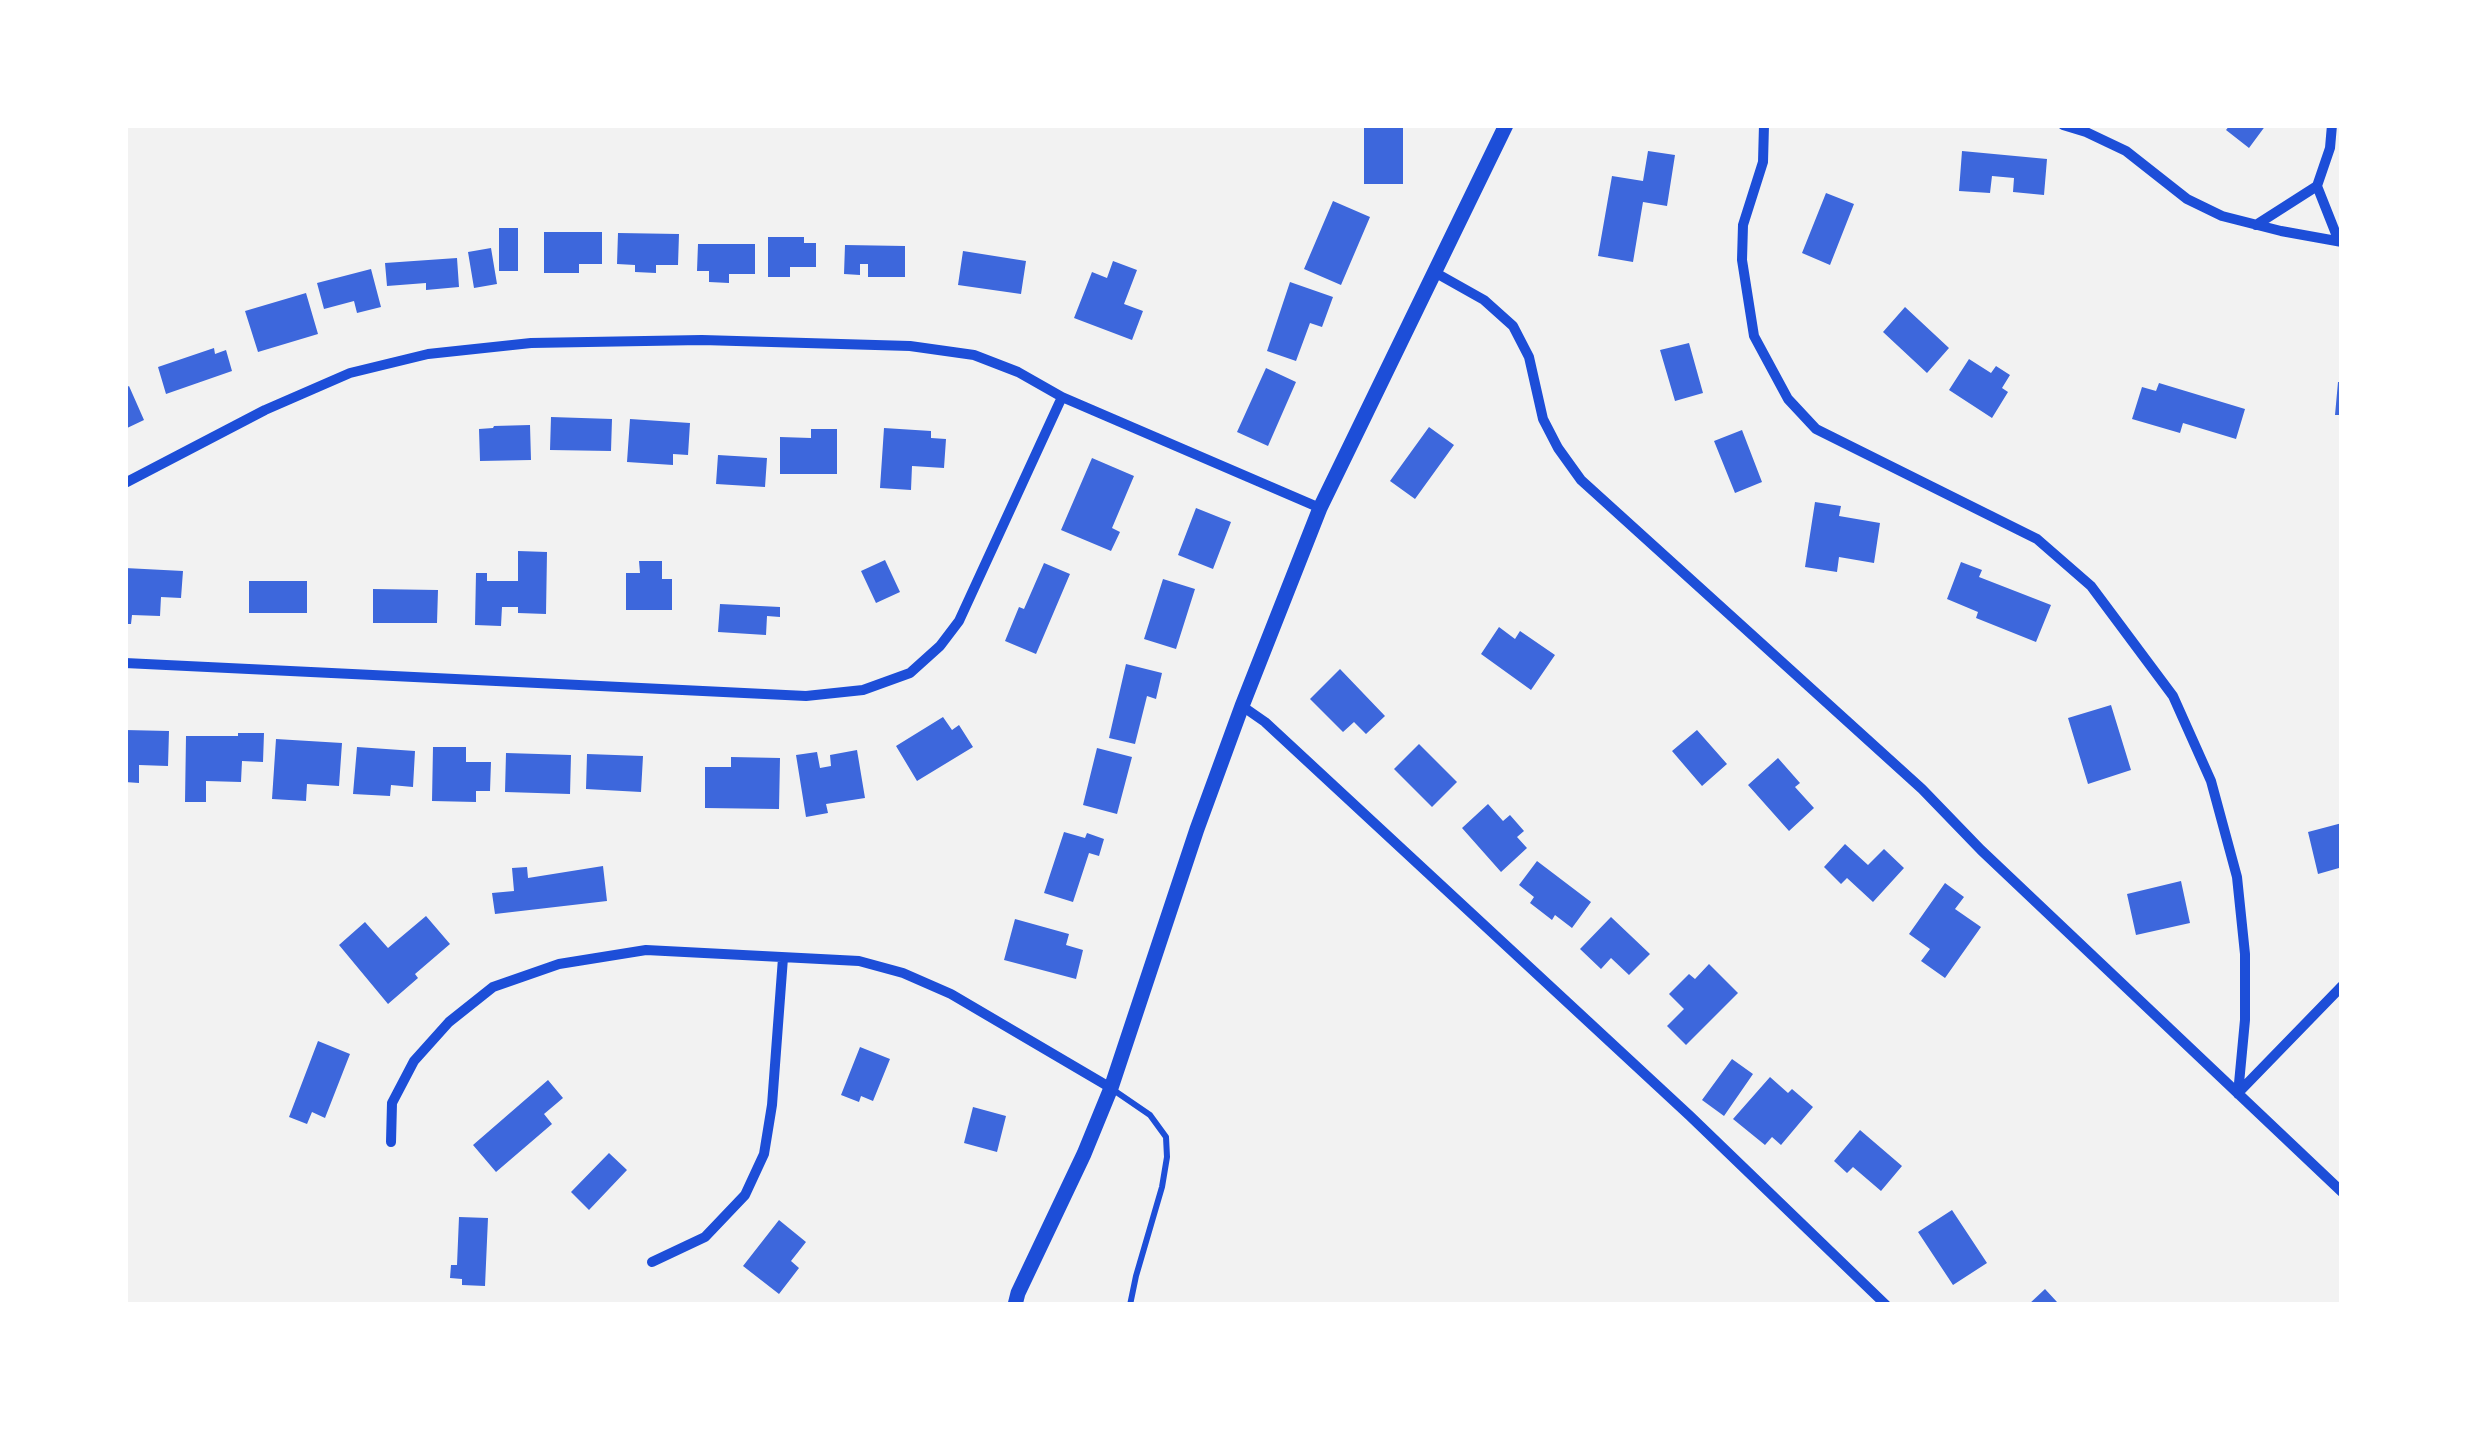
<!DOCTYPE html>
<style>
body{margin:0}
#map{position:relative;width:2467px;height:1430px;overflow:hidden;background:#f2f2f2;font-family:"Zilla Slab",serif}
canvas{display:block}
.frame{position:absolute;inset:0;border:128px solid #fff;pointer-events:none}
</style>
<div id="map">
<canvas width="2467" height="1430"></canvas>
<div class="frame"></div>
</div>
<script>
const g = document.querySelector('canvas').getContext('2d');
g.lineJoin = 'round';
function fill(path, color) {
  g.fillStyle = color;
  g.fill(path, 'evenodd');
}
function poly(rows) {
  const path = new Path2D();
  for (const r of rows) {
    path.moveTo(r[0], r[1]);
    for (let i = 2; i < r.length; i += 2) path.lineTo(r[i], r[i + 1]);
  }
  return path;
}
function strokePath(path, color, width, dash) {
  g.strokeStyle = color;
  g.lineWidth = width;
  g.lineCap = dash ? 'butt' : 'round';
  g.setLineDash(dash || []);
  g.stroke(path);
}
const building = poly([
 [1364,125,1403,128,1403,184,1364,184],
 [2230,125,2266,125,2249,148,2226,130],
 [1648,151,1675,155,1667,206,1643,202,1633,262,1598,256,1612,176,1643,181],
 [1962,151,2047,159,2044,195,2013,192,2014,178,1992,176,1990,193,1959,191],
 [1826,193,1854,204,1830,265,1802,253],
 [1333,201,1370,217,1341,285,1304,269],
 [499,228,518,228,518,271,499,271],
 [544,232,602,232,602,264,579,264,579,273,544,273],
 [618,233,679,234,678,265,656,265,656,273,635,272,635,265,617,264],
 [768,237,804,237,804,243,816,243,816,267,790,267,790,277,768,277],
 [698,244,755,244,755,274,729,274,729,283,709,282,709,271,697,271],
 [845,245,905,246,905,277,868,277,868,264,860,264,860,275,844,274],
 [491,248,497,284,474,288,468,252],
 [963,251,1026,261,1021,294,958,285],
 [457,258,459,287,426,290,426,283,387,286,385,263],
 [1113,261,1137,270,1124,304,1143,311,1132,340,1074,318,1092,272,1107,278],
 [371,269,381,307,357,313,354,301,324,309,317,283],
 [1290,282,1333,297,1322,327,1310,323,1296,361,1267,351],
 [306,293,318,334,258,352,245,311],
 [1905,307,1949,348,1927,373,1883,332],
 [1689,343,1703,393,1675,401,1660,350],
 [214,348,215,354,226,350,232,371,166,394,158,367],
 [1969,359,1991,373,1996,366,2010,375,2002,388,2008,392,1992,418,1949,390],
 [1266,368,1296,382,1268,446,1237,432],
 [2338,382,2342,382,2342,415,2335,415],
 [2159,383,2245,409,2236,439,2183,423,2180,433,2132,419,2142,387,2156,391],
 [129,386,144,420,125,429,125,388],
 [551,417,612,419,611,451,550,450],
 [630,419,690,423,688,455,673,454,673,465,627,462],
 [530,425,531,460,480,461,479,429,493,428,494,426],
 [1429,427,1454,445,1415,499,1390,481],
 [884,428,931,431,931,438,946,439,944,468,912,466,911,490,880,488],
 [811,429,837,429,837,474,780,474,780,437,811,438],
 [1742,430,1762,482,1735,493,1714,441],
 [718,455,767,458,765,487,716,484],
 [1092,458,1134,476,1112,528,1120,532,1111,551,1061,530],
 [1815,502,1841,506,1839,516,1880,523,1874,563,1839,557,1837,572,1805,567],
 [1196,508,1231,522,1213,569,1178,555],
 [518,551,547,552,546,614,518,613,518,607,502,607,501,626,475,625,476,573,487,573,487,581,518,581],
 [885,560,900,592,876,603,861,571],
 [639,561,662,561,662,579,672,579,672,610,626,610,626,573,640,573],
 [1961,562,1982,570,1979,577,2051,605,2036,642,1976,618,1978,612,1947,599],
 [1044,563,1070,574,1036,654,1005,641,1019,607,1024,609],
 [125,568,183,571,181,598,161,597,160,616,132,615,131,624,125,624],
 [1163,579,1195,589,1176,649,1144,639],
 [249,581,307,581,307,613,249,613],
 [373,589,438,590,437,623,373,623],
 [720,604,780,607,780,617,767,616,766,635,718,632],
 [1499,627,1515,639,1520,631,1555,655,1531,690,1481,654],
 [1126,664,1162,673,1156,699,1147,696,1135,744,1109,738],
 [1340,669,1385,716,1366,734,1354,722,1343,732,1310,699],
 [2111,705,2131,770,2088,784,2068,718],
 [943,717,952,730,959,725,973,747,917,781,896,746],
 [125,730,169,731,168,766,139,765,139,783,125,782],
 [1697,730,1727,764,1702,786,1672,751],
 [238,733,264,733,263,762,242,761,241,782,206,781,206,802,185,802,186,736,238,736],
 [276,739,342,743,339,786,307,784,306,801,272,799],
 [1419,744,1457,782,1432,807,1394,769],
 [357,747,415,751,413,787,391,785,390,796,353,794],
 [433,747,466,747,466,762,491,762,490,791,476,791,476,802,432,801],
 [1097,748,1132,757,1117,814,1083,805],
 [857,750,865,798,826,804,828,813,806,817,796,755,817,752,820,768,831,766,830,755],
 [506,753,571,755,570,794,505,792],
 [587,754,643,756,641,792,586,789],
 [731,757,780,758,779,809,705,808,705,767,731,767],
 [1778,758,1800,783,1795,787,1814,808,1789,831,1748,785],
 [1488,804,1503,821,1510,815,1524,831,1517,837,1527,848,1501,872,1462,828],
 [2342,823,2342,876,2339,868,2318,874,2308,832],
 [1064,832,1085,838,1087,833,1104,839,1099,856,1089,853,1073,902,1044,893],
 [1845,844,1868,865,1884,849,1904,868,1873,902,1847,878,1841,884,1824,867],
 [1537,861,1591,902,1572,928,1555,915,1552,920,1530,903,1534,897,1519,885],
 [603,866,607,901,495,914,492,893,514,891,512,868,527,867,528,878],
 [2181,881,2190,923,2136,935,2127,894],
 [1945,883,1964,897,1955,909,1981,927,1945,978,1921,961,1930,949,1909,934],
 [426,916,450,944,415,974,418,978,388,1004,339,945,365,922,388,948],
 [1611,917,1650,954,1629,975,1611,958,1601,969,1580,949],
 [1015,919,1069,934,1066,945,1083,950,1076,979,1004,960],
 [1709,964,1738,993,1686,1045,1667,1026,1684,1009,1669,994,1689,974,1695,979],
 [318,1041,350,1054,325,1118,312,1112,307,1124,289,1117],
 [860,1047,890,1059,873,1101,861,1096,859,1102,841,1095],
 [1732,1059,1753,1074,1724,1116,1702,1100],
 [1770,1077,1788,1093,1792,1089,1813,1107,1781,1145,1772,1137,1765,1145,1733,1119],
 [548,1080,563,1098,544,1114,552,1124,496,1172,473,1145],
 [973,1107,1006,1116,997,1152,964,1143],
 [1860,1130,1902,1166,1881,1191,1853,1167,1847,1173,1834,1161],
 [609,1153,627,1170,589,1210,571,1192],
 [1952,1210,1987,1263,1953,1285,1918,1232],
 [459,1217,488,1218,485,1286,462,1285,462,1279,450,1278,451,1265,457,1265],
 [779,1220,806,1242,791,1261,799,1268,779,1294,743,1266],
 [2045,1289,2057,1302,2054,1305,2028,1305]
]);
const service = poly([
 [1112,1089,1150,1115,1166,1137,1167,1157,1162,1187,1136,1276,1130,1305]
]);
const minor = poly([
 [1764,125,1763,162,1743,225,1742,260,1754,336,1788,399,1816,429,2037,539,2091,586,2173,696,2211,781,2237,877,2245,954,2245,1020,2238,1094],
 [2063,125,2086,132,2126,151,2187,199,2222,216,2281,231,2342,242],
 [2317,186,2338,239],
 [2256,225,2317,186,2330,148,2332,125],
 [1436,273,1484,300,1513,326,1529,357,1543,419,1558,448,1581,480,1922,789,1981,850,2342,1192],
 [125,483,265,410,350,373,428,354,531,343,702,340,910,346,974,355,1018,372,1062,397,1320,508],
 [125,663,806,696,863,690,910,673,940,646,959,621,1062,397],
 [1242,706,1265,722,1690,1116,1886,1305],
 [2238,1093,2342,986],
 [391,1142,392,1103,414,1061,449,1022,493,987,559,964,646,950,859,961,903,973,951,994,1111,1088],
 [652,1262,705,1237,745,1195,764,1154,772,1105,783,958]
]);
const tertiary = poly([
 [1015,1305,1018,1293,1084,1154,1111,1088,1197,829,1242,706,1320,508,1506,125]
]);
fill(building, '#3d67dc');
strokePath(service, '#1d4ed8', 6);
strokePath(minor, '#1d4ed8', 10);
strokePath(tertiary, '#1d4ed8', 15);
</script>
